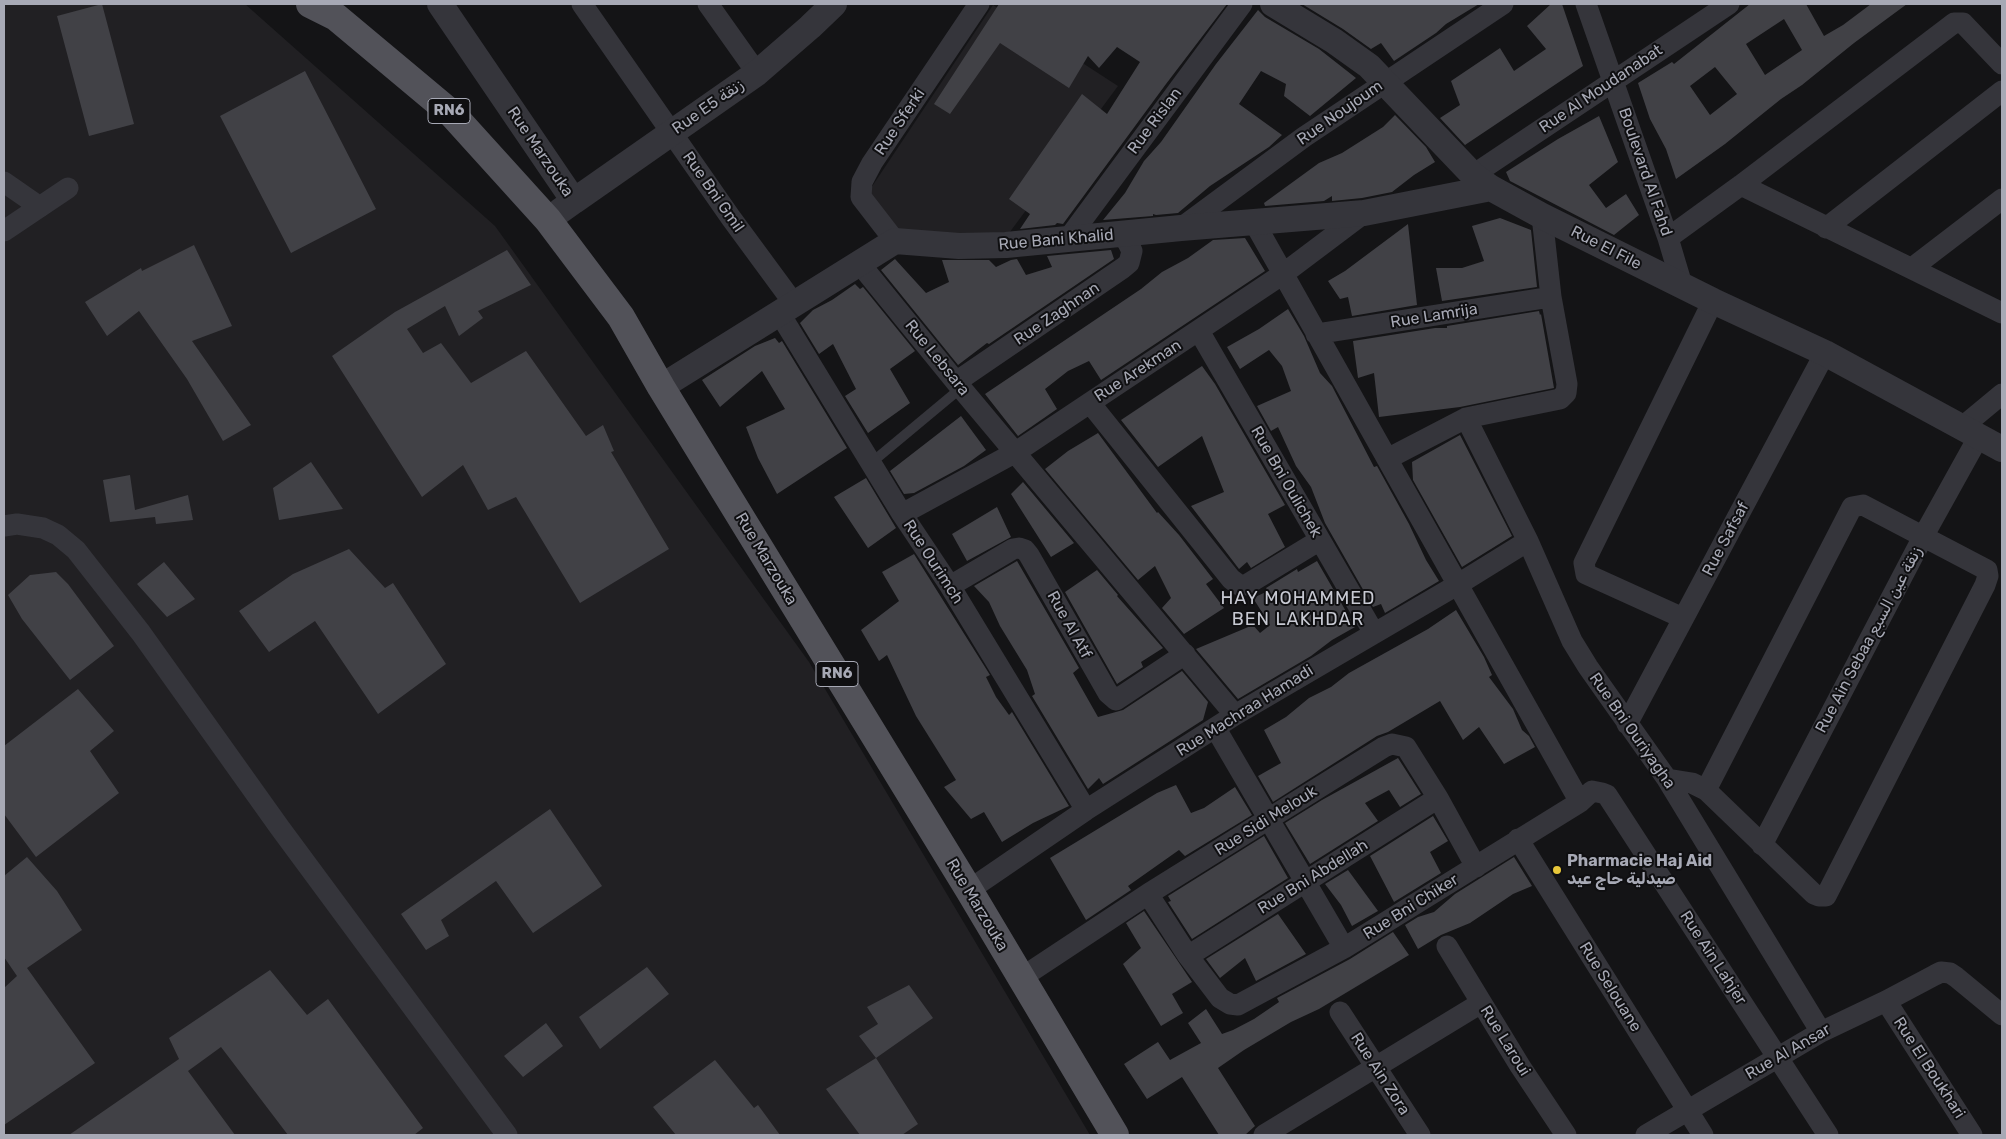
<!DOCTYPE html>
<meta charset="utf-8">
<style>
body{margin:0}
#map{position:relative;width:2006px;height:1139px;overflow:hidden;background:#141416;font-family:Rubik,sans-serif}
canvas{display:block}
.frame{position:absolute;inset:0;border:5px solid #a7a9b5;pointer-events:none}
</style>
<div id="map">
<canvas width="2006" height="1139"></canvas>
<div class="frame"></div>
</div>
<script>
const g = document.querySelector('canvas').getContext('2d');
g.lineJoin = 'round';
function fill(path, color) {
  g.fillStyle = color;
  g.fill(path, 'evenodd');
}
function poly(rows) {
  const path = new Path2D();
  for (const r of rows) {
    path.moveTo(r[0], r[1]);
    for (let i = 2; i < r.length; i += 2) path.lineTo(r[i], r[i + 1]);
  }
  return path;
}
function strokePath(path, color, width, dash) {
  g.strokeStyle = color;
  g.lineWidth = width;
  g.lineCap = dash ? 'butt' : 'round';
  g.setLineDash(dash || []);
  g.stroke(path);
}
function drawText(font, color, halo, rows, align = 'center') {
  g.font = font + ' Rubik,Vazirmatn,sans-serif';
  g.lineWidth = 4;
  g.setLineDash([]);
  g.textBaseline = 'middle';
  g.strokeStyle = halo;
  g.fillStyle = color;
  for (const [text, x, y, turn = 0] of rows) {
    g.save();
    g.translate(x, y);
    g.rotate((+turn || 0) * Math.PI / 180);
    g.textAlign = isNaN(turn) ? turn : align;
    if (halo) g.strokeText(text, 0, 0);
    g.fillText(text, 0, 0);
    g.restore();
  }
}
const built = poly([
 [4,4,245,4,495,226,809,662,1090,1135,4,1135],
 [993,5,1118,86,1001,244,898,232,867,194]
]);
const building = poly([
 [102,4,134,124,89,136,57,16],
 [999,4,1227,4,1166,84,1063,224,1057,223,1055,225,1020,229,1030,214,1009,199,1082,94,1107,114,1140,62,1117,47,1099,68,1088,56,1069,88,1000,43,950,114,934,104],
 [1302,4,1479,4,1446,24,1436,33,1394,61,1381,43,1371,49,1343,29],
 [1551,4,1562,4,1583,66,1465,145,1440,118,1460,105,1451,81,1500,48,1514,71,1546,49,1527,26],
 [1750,4,1806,4,1824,36,1843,25,1871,4,1907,4,1854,43,1802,85,1781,99,1725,144,1676,179,1666,149,1650,119,1638,83,1672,62,1674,64],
 [1784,19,1802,50,1765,75,1746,44],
 [1715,67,1737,94,1710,115,1690,86],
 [1258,10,1265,17,1319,49,1356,78,1310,116,1284,96,1286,84,1261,71,1239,104,1282,135,1269,147,1210,186,1178,213,1156,215,1153,214,1153,216,1103,220,1125,193,1144,161,1161,142,1216,64],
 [305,71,376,209,291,253,220,116],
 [1395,115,1426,147,1435,162,1414,175,1392,192,1362,198,1332,201,1332,196,1324,201,1265,206,1264,203,1319,163,1342,153,1383,127],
 [1599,116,1618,162,1589,185,1606,208,1626,194,1639,215,1614,235,1510,181,1506,172,1558,139],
 [1500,218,1531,230,1537,287,1442,301,1436,268,1462,268,1484,261,1472,226],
 [1408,224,1417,305,1352,316,1348,297,1340,299,1328,281,1345,271],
 [1245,238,1265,271,1101,380,1089,361,1068,371,1045,389,1057,409,1018,436,985,394,1141,289,1162,272,1188,258,1213,240],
 [194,245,232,326,192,341,251,425,223,441,187,379,139,311,107,336,85,302,141,268,142,271],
 [507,250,531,285,478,311,483,318,459,336,445,306,407,329,423,353,441,343,471,383,526,351,586,436,603,425,614,451,611,452,669,549,580,603,516,497,488,510,463,465,422,497,332,356,395,312],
 [1111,250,1114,259,989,344,987,343,958,365,881,270,895,259,926,293,949,282,942,260,989,260,996,267,1011,260,1017,259,1026,275,1052,267,1047,256],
 [855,284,860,289,863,287,915,351,890,369,910,403,868,433,845,396,856,389,833,344,819,354,800,323,813,310,832,300],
 [1288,309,1304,336,1320,373,1332,386,1374,467,1377,466,1409,524,1426,560,1439,581,1385,613,1381,604,1373,607,1325,523,1311,487,1296,466,1278,427,1271,431,1257,406,1291,391,1282,366,1269,350,1240,369,1227,347,1259,329],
 [1539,311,1540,315,1541,314,1554,388,1460,407,1379,417,1374,373,1358,378,1353,341,1435,328,1447,328,1447,326],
 [775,338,779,343,782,341,847,448,777,494,758,458,746,427,785,409,762,371,720,407,702,380,755,346],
 [1202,366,1215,384,1285,505,1268,514,1285,547,1251,568,1247,562,1239,569,1191,506,1224,492,1202,436,1158,467,1121,420],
 [961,416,986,450,964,466,914,493,904,494,890,471],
 [1098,433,1157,513,1158,512,1179,535,1213,579,1206,584,1224,608,1184,634,1162,608,1171,598,1155,566,1138,580,1045,469,1068,451],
 [1460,435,1512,536,1462,567,1413,480,1412,462],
 [311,462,343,509,279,520,273,488],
 [130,475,135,510,188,495,193,520,156,524,155,517,110,522,103,480],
 [866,478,896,528,868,548,834,497],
 [1023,482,1074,543,1051,557,1011,494],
 [997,507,1011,537,967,561,952,534],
 [349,549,385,588,393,583,446,664,378,714,315,621,269,652,239,611,293,574],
 [914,554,990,675,986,677,996,697,1009,715,1012,712,1069,806,1033,823,1002,842,984,812,971,819,944,787,956,780,916,716,887,655,879,661,861,630,899,601,882,572],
 [1017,561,1079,668,1073,673,1098,717,1123,710,1182,671,1208,702,1203,720,1103,784,1099,778,1088,789,1032,696,1035,694,1027,670,1000,626,989,602,974,586],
 [1317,561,1355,627,1332,640,1311,656,1238,699,1196,649,1253,625,1260,633,1270,625,1253,598,1268,591,1266,588,1297,569,1298,572],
 [164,562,195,599,167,617,137,584],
 [1097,570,1118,595,1117,596,1163,648,1141,662,1143,667,1117,684,1065,592],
 [56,572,68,584,114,646,70,680,22,619,8,595,30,575],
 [1456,610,1484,657,1492,675,1489,677,1513,709,1522,730,1529,736,1535,747,1504,764,1479,727,1463,740,1440,701,1388,732,1377,736,1273,802,1258,776,1281,763,1264,730,1286,717,1309,698,1331,687,1349,673,1428,629],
 [78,689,114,731,90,751,119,793,36,857,4,814,4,746],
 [1398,758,1421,794,1400,807,1389,790,1365,803,1378,821,1310,864,1285,823,1322,800],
 [1176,785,1191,813,1204,808,1235,787,1252,815,1185,856,1179,850,1128,886,1131,890,1086,920,1050,858,1157,793],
 [550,809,602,886,533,933,496,881,441,920,449,936,426,950,401,914],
 [1433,816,1448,841,1430,852,1441,873,1394,902,1370,856],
 [1264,836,1288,878,1192,939,1168,902,1171,901,1168,896],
 [27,857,57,891,82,930,27,968,95,1063,4,1125,4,988,17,976,4,957,4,876],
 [1514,857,1532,886,1513,894,1470,923,1441,935,1418,949,1405,925,1418,917,1434,912,1455,894],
 [1348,870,1378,911,1352,926,1341,905,1325,884],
 [1144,911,1192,982,1172,994,1183,1013,1161,1026,1123,964,1141,948,1126,923],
 [1278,914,1306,954,1256,981,1245,958,1220,978,1206,959],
 [1393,932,1409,955,1319,1009,1291,1022,1244,1050,1218,1068,1255,1126,1245,1135,1219,1135,1182,1077,1147,1099,1124,1064,1158,1042,1170,1060,1201,1043,1188,1023,1206,1009,1222,1034,1233,1030,1254,1019,1279,1002,1277,998,1350,959],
 [647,967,669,994,600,1049,579,1017],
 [270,970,307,1015,328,999,423,1128,414,1135,288,1135,221,1047,188,1071,235,1135,69,1135,179,1059,169,1038],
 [909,985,933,1018,876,1058,859,1036,878,1024,867,1007],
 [546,1023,563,1046,523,1077,504,1056],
 [876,1058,918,1124,902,1135,860,1135,826,1089],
 [715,1060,754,1108,758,1105,780,1135,676,1135,653,1107]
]);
const service = poly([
 [871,463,961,388]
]);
const minor = poly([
 [582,4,731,218,795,305],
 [708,4,757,73],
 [1586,4,1668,238,1682,285],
 [1473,175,1729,4],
 [4,182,40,207],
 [1741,185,2002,313],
 [1254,222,1580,802],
 [1181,228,1304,137,1503,4],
 [1826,228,2002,91],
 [4,231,68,188],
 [1668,238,1741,185,1954,23,1963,23,2002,64],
 [1068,239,1242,4],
 [895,241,861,197,862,182,872,163,979,4],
 [860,264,956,382,1235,715],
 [1912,268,2002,199],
 [780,314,902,514,950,586,1086,810],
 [1199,331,1374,633],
 [1316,334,1551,297],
 [956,382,1123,268,1129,263,1132,251,1127,241,1119,234],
 [1090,403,1231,579,1239,585,1246,585,1320,540],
 [1466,418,1528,541,1572,641,1588,667,1667,779,1821,1032],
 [1961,428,2002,394],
 [1387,459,1466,418,1560,399,1566,393,1567,384,1551,297,1542,216],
 [902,514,1016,452,1283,274,1364,213],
 [4,526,17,524,43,528,58,535,76,550,141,633,280,828,507,1135],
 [950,586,1013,549,1019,548,1025,550,1029,555,1108,693,1116,700,1185,654],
 [1683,618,1586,574,1584,563,1713,301],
 [1627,724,1825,353],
 [1216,729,1344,948],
 [1667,779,1692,783,1706,790,1814,894,1819,896,1826,896,1985,585,1988,576,1987,570,1863,505,1852,507,1706,790],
 [1518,839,1703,1135],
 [1762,845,1924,535,1979,436],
 [969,890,1086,810,1235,715,1457,585,1528,541],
 [1148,894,1188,956,1220,998,1230,1004,1238,1005,1344,948,1580,802,1592,791,1602,793,1607,795,1828,1135],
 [1447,946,1520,1066,1566,1135],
 [1188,956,1438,798],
 [1021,978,1148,894,1384,747,1392,744,1406,747,1438,798,1476,867],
 [1886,1001,1972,1135],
 [1340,1012,1420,1135],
 [1264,1135,1481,1003],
 [1646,1135,1821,1032,1886,1001,1935,975,1941,972,1950,973,1956,977,2002,1015]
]);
const tertiary = poly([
 [440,4,574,201,560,211],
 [1273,4,1334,41,1369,66,1473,175,1491,188,1542,216,1713,301,1825,353,2002,449],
 [574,201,757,73,810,27,834,4],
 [661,387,895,241,959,246,1006,245,1181,228,1364,213,1491,188]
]);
const primary = poly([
 [310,4,336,17,452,114,548,220,621,317,661,387,969,890,1115,1135]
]);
const markers = [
 [1557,870,5,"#e8c73a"]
];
const shields = [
 [449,111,42],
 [837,674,42]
];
const shieldNames = [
 ["RN6",449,111],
 ["RN6",837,674]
];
const streetNames = [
 ["Rue Al Moudanabat",1601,89,-34],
 ["Rue E5 زنقة",708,107,-35],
 ["Rue Noujoum",1340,113,-35],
 ["Rue Rislan",1155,121,-53],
 ["Rue Sferki",900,122,-56],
 ["Rue Marzouka",540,152,56],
 ["Boulevard Al Fahd",1645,172,71],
 ["Rue Bni Gmil",713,192,55],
 ["Rue Bani Khalid",1056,240,-5],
 ["Rue El File",1606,248,27],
 ["Rue Zaghnan",1057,314,-34],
 ["Rue Lamrija",1434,316,-9],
 ["Rue Lebsara",937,358,51],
 ["Rue Arekman",1138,371,-33],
 ["Rue Bni Oulichek",1286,482,60],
 ["Rue Safsaf",1726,539,-62],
 ["Rue Marzouka",766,559,59],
 ["Rue Ourimch",933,562,57],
 ["Rue Al Atf",1069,625,61],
 ["Rue Ain Sebaa زنقة عين السبع",1869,640,-62],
 ["Rue Machraa Hamadi",1245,711,-32],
 ["Rue Bni Ouriyagha",1632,731,55],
 ["Rue Sidi Melouk",1266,821,-32],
 ["Rue Bni Abdellah",1313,877,-32],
 ["Rue Marzouka",977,905,59],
 ["Rue Bni Chiker",1411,907,-32],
 ["Rue Ain Lahjer",1713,958,57],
 ["Rue Selouane",1610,987,58],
 ["Rue Laroui",1505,1041,58],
 ["Rue Al Ansar",1788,1052,-30],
 ["Rue El Boukhari",1929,1068,57],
 ["Rue Ain Zora",1380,1074,57]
];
const poiNames = [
 ["Pharmacie Haj Aid",1567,861],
 ["صيدلية حاج عيد",1567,879]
];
const neighbourhoodNames = [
 ["HAY MOHAMMED",1298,599],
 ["BEN LAKHDAR",1298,620]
];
fill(built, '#212023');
fill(building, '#414146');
strokePath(service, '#35353b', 10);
strokePath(minor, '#35353b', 21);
strokePath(tertiary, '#35353b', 26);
strokePath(primary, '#525259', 28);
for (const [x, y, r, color] of markers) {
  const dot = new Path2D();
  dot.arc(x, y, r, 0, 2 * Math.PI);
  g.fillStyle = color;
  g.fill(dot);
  strokePath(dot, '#0f0f11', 2);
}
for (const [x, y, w] of shields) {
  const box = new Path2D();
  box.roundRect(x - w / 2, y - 12.5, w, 25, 4);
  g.fillStyle = '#0f0f11';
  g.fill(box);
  strokePath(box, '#a7a9b5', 1);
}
drawText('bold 15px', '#a7a9b5', null, shieldNames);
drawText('16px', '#a7a9b5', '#0f0f11', streetNames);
drawText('bold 16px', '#a7a9b5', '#0f0f11', poiNames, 'left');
g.letterSpacing = '1px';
drawText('18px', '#c7c9d2', '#0f0f11', neighbourhoodNames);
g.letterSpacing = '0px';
</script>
